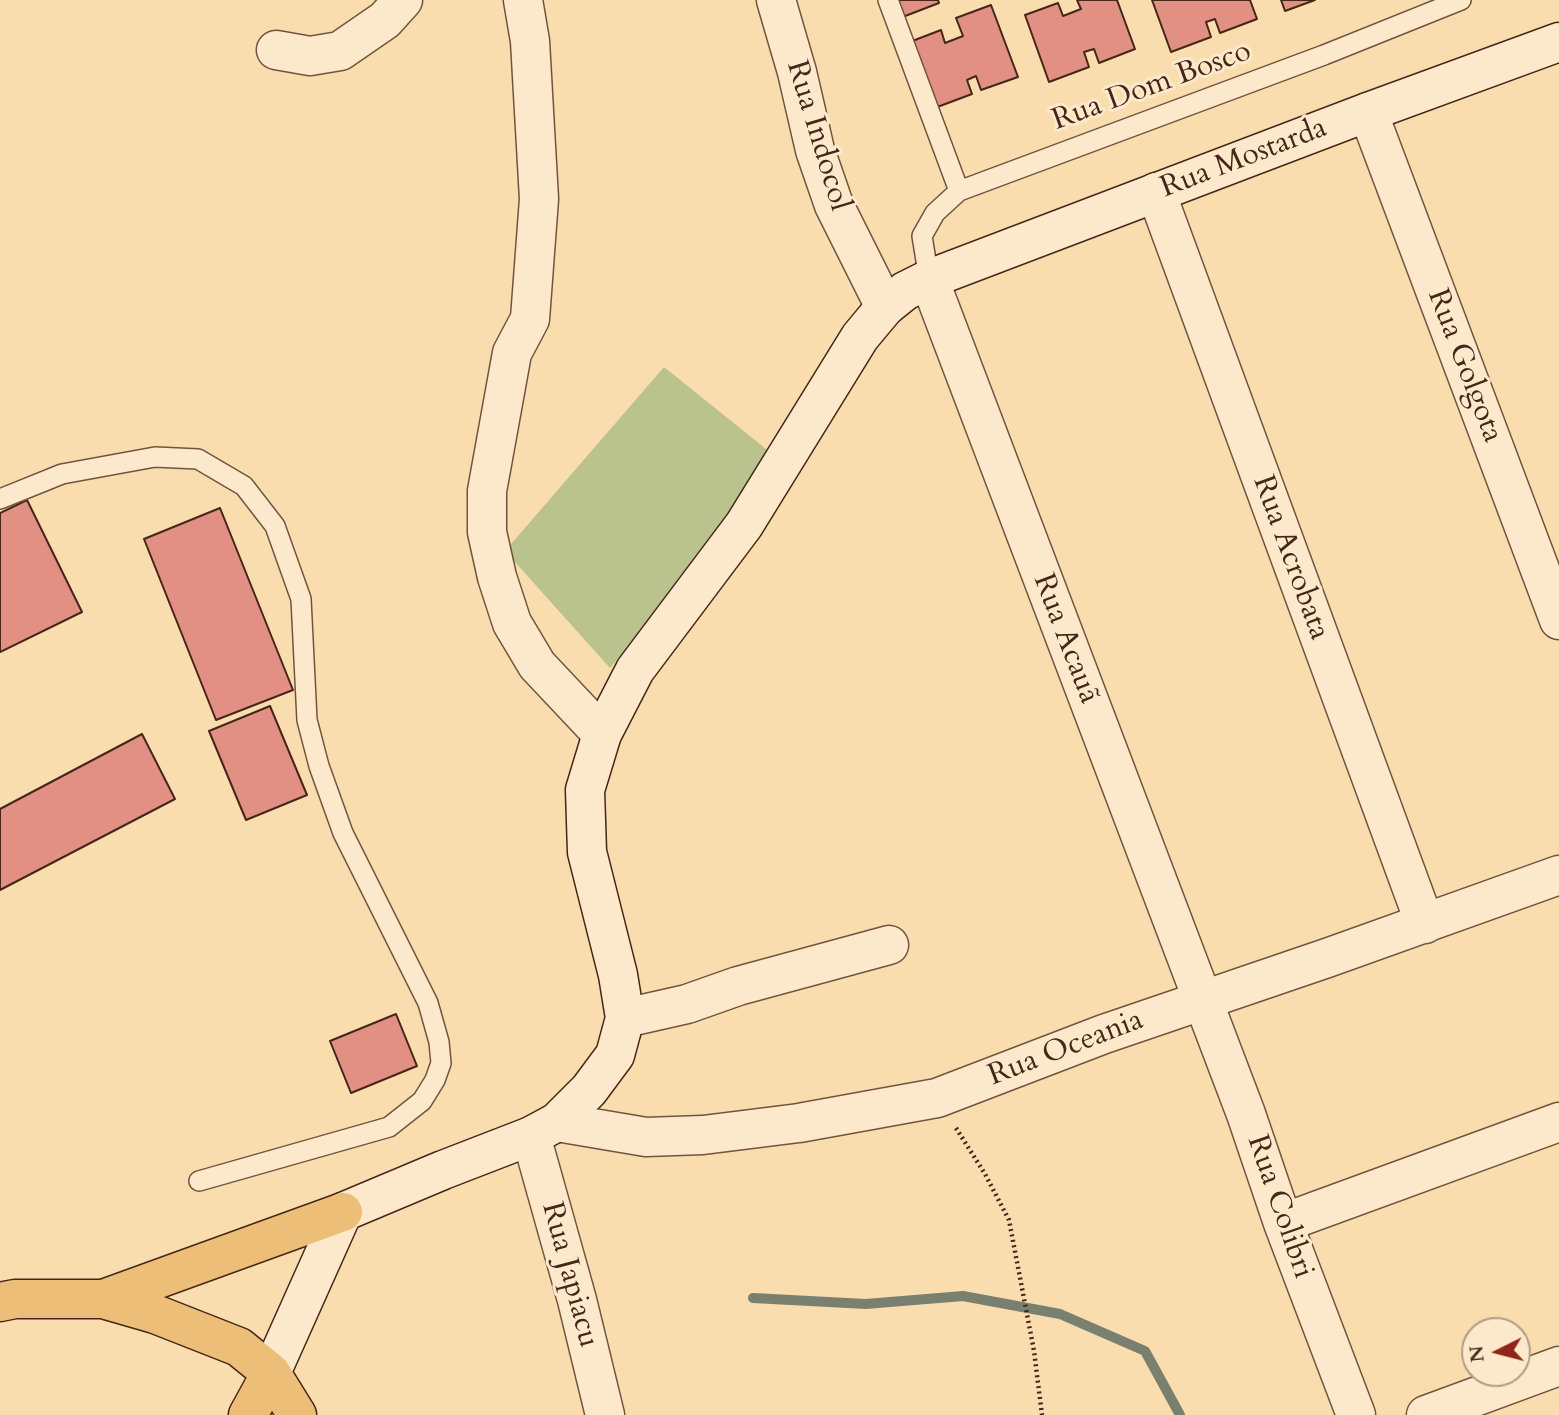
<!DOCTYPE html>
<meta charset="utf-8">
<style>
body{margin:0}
#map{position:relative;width:1559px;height:1415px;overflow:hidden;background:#faddaf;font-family:Cardo,serif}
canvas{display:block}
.north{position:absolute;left:1461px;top:1317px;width:70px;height:70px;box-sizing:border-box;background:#fce9cb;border:2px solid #b39b83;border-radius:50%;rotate:264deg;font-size:19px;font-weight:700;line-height:28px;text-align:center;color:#452618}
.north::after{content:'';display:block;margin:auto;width:24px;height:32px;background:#8f2418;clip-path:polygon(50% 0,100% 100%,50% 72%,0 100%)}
</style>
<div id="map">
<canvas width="1559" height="1415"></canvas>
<div class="north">N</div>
</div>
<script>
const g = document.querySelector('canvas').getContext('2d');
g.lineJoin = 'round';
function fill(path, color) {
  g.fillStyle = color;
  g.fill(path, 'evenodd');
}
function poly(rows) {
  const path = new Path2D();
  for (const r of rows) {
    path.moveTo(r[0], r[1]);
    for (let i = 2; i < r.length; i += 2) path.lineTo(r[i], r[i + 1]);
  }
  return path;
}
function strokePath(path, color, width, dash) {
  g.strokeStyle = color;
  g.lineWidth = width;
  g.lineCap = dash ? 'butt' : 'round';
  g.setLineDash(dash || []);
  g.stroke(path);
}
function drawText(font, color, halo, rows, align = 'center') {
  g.font = font + ' Cardo,serif';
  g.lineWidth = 6;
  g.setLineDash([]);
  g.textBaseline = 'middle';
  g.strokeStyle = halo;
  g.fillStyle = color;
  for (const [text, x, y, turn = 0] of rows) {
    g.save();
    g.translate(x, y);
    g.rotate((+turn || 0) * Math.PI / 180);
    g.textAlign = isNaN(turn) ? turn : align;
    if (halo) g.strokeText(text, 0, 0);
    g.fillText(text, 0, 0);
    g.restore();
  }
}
const green = poly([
 [664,367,771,453,720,538,610,668,505,551]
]);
const stream = poly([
 [753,1298,866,1304,963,1296,1060,1314,1145,1351,1180,1415]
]);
const building = poly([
 [893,0,938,0,939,3,900,18,893,0],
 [1077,0,1117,0,1135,49,1099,63,1094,49,1084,52,1089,67,1049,82,1025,15,1058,3,1063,16,1081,9,1077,0],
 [1152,0,1250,0,1257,19,1220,33,1215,19,1206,22,1211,37,1171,52,1152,0],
 [1281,0,1315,0,1285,11,1281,0],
 [991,5,1018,77,981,90,976,76,967,80,972,94,932,109,907,43,941,30,945,43,963,36,956,18,991,5],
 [27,500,82,612,0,652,0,513,27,500],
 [220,508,293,690,216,720,144,539,220,508],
 [270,706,307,795,246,820,209,731,270,706],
 [142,734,175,799,0,890,0,809,142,734],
 [396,1014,417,1066,351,1093,330,1041,396,1014]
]);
const path = poly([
 [956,1128,985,1174,1009,1220,1034,1351,1042,1415]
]);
const lane = poly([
 [888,0,959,191],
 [929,279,922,236,935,213,959,191,1324,55,1461,0],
 [0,499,62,474,155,457,198,459,244,486,275,526,301,599,307,720,319,766,343,833,428,1003,439,1042,441,1063,435,1080,422,1101,389,1127,199,1181]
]);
const street = poly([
 [523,0,530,41,539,199,530,319,512,353,487,491,487,532,497,577,512,623,537,665,602,734],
 [776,0,797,72,815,150,834,205,885,307],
 [276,50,310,56,340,51,385,20,403,0],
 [1368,112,1559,620],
 [1156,192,1425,924],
 [929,279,1246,1114,1283,1223,1356,1415],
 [625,1018,687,1004,738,986,889,945],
 [557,1122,646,1137,703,1135,799,1123,937,1098,1104,1034,1327,958,1559,875],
 [531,1136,577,1300,605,1415],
 [1283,1223,1559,1122],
 [1426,1415,1559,1366]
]);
const secondary = poly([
 [271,1373,343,1212,443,1170,531,1136,557,1122,589,1090,615,1055,625,1018,618,975,587,852,585,790,602,734,635,670,744,525,860,337,885,307,905,291,929,279,1368,112,1559,42]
]);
const highway = poly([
 [103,1299,343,1212],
 [0,1302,15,1299,103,1299,155,1314,239,1347,271,1373,297,1415],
 [248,1415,271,1373]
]);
const streetNames = [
 ["Rua Dom Bosco",1152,87,-20],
 ["Rua Indocol",817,136,73],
 ["Rua Mostarda",1244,159,-21],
 ["Rua Golgota",1464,366,69],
 ["Rua Acrobata",1290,558,70],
 ["Rua Acauã",1065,639,69],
 ["Rua Oceania",1066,1049,-21],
 ["Rua Colibri",1279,1207,71],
 ["Rua Japiacu",569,1275,75]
];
fill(green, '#bac28d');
strokePath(stream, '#7a8070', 10);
fill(building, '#e29083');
strokePath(building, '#452618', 2);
strokePath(lane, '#72543e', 22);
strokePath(street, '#72543e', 41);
strokePath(secondary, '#452618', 41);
strokePath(highway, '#452618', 41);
strokePath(path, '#452618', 4.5, [2, 3.5]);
strokePath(lane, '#fce9cb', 19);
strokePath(street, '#fce9cb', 38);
strokePath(secondary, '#fce9cb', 38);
strokePath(highway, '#edbe78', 38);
drawText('30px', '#452618', '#fce9cb', streetNames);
</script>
